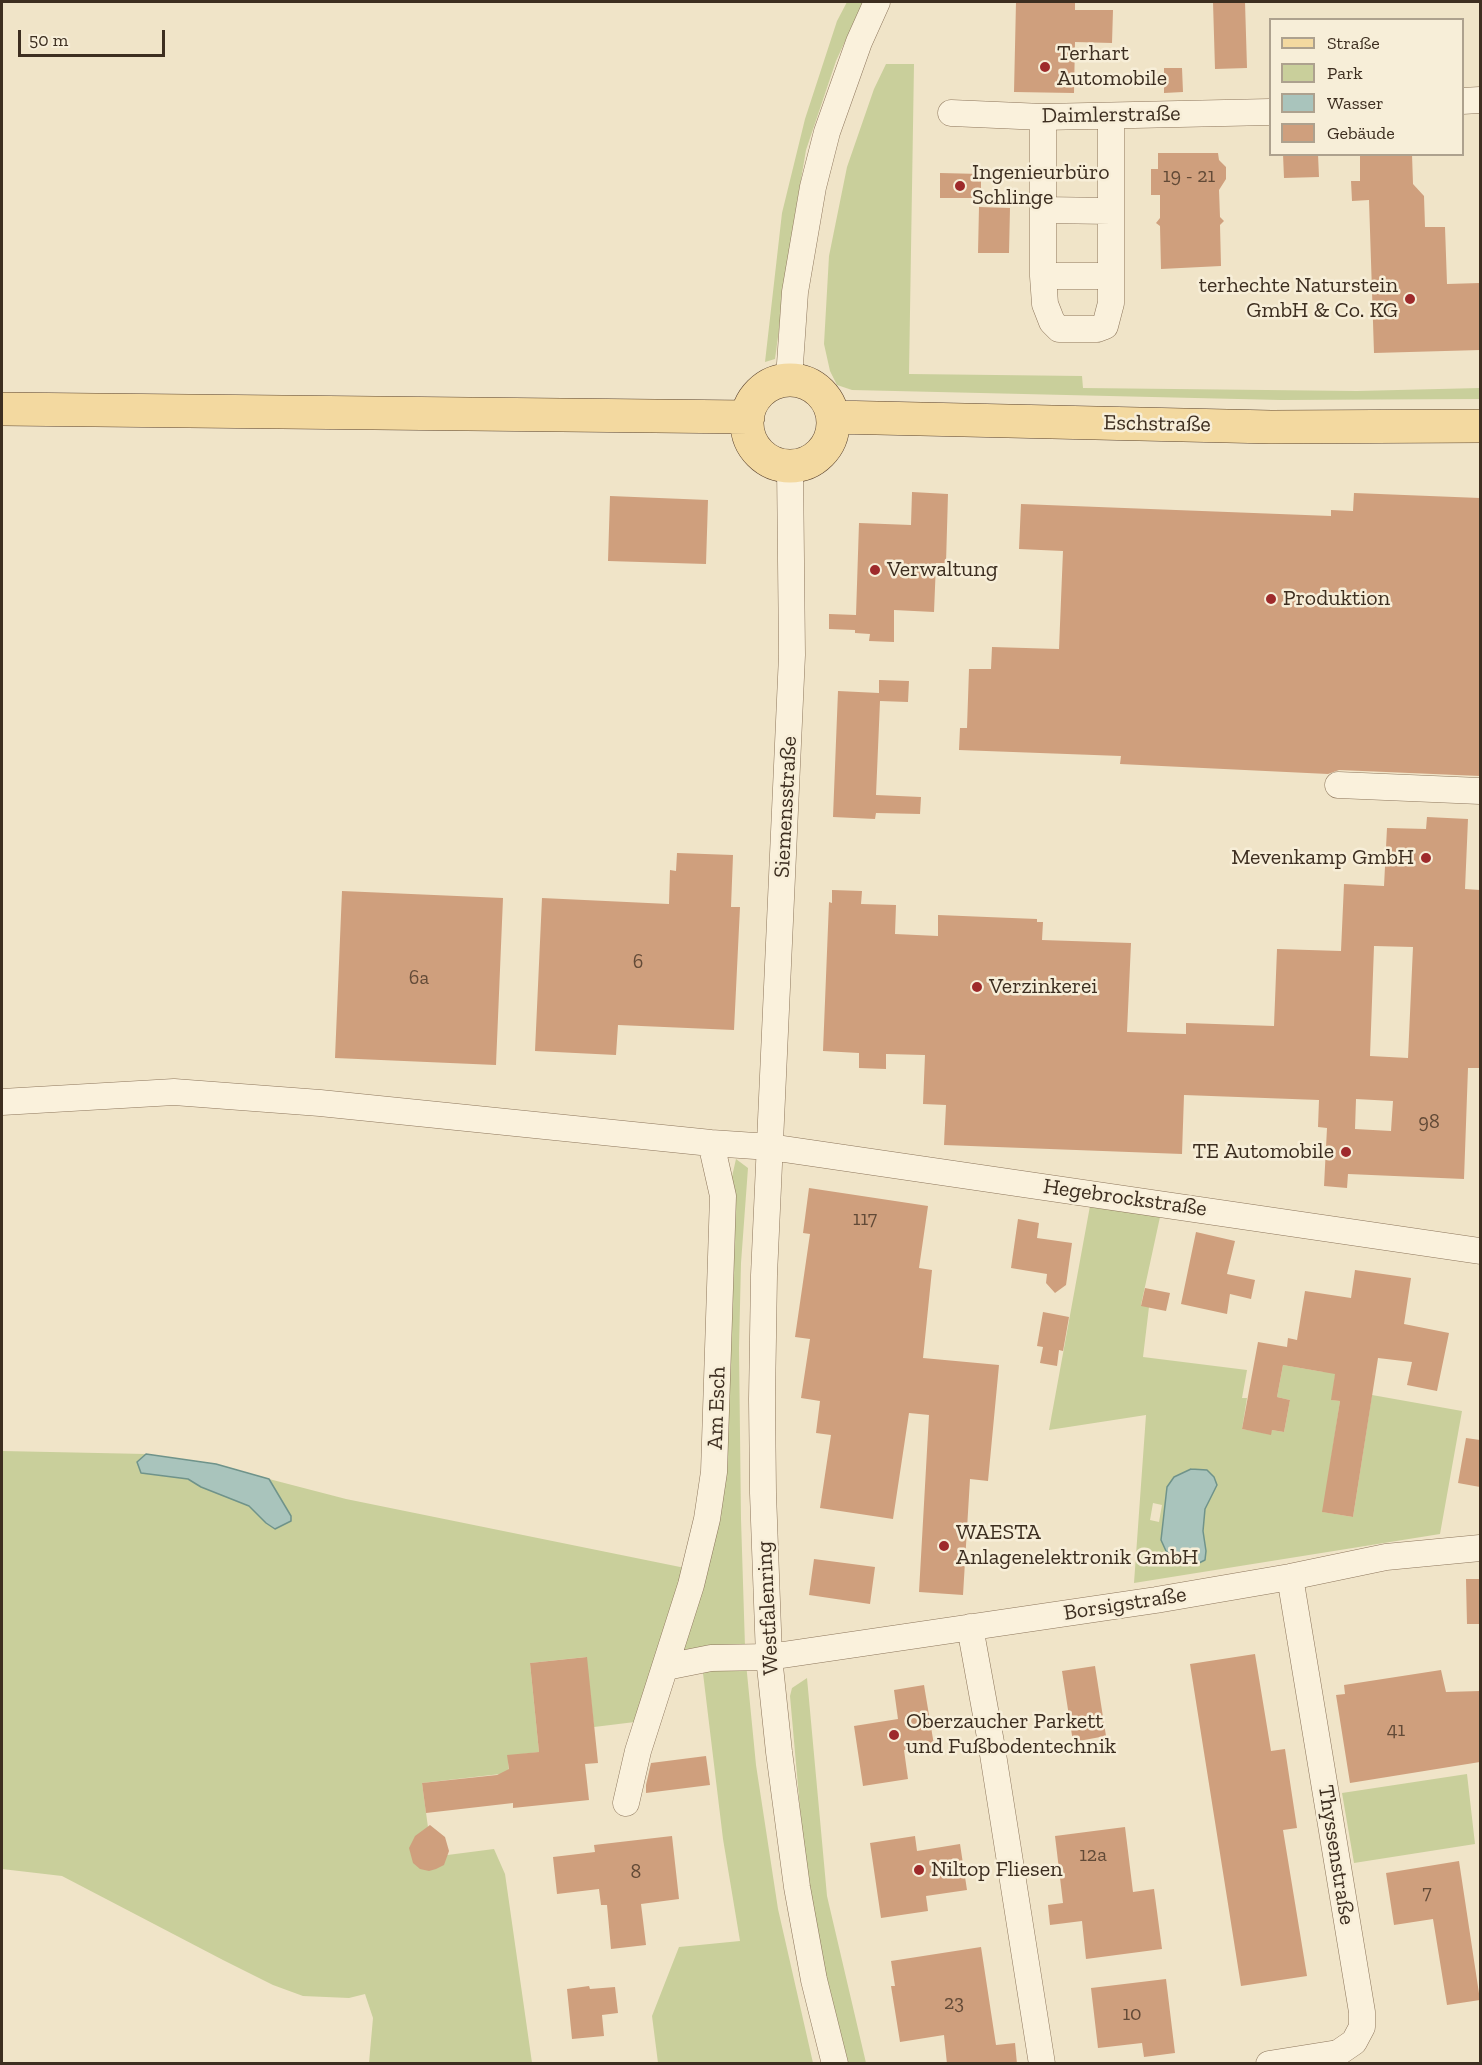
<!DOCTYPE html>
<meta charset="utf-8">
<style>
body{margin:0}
#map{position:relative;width:1482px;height:2065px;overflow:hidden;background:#f0e4c8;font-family:"Zilla Slab",serif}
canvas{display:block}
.frame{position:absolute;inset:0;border:3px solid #3d2e20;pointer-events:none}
.legend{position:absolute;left:1269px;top:18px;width:195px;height:138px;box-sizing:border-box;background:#f7eed8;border:2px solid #ada18e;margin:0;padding:8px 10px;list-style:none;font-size:18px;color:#3d2e20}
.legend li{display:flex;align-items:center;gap:12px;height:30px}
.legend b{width:30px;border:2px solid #ada18e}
.scale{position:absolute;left:18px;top:30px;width:147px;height:27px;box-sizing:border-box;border:3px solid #3d2e20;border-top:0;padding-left:8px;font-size:18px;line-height:21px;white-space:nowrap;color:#3d2e20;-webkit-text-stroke:4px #f7eed8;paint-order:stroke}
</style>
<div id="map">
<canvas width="1482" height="2065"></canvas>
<div class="frame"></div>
<ul class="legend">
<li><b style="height:8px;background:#f3d9a0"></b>Straße</li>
<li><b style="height:16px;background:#c9cf9b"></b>Park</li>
<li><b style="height:16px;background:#a9c4bc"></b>Wasser</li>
<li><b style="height:16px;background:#cf9f7d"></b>Gebäude</li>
</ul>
<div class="scale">50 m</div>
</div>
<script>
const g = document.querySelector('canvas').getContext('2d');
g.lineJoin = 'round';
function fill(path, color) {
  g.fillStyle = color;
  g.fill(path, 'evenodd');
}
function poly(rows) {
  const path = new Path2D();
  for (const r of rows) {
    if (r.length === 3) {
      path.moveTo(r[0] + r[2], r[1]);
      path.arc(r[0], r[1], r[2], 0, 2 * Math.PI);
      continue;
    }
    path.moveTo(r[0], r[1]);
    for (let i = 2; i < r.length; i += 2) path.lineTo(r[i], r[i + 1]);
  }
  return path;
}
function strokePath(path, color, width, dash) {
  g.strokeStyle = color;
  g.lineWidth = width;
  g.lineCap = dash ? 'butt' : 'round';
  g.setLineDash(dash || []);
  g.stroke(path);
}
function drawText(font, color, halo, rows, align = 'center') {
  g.font = font + ' "Zilla Slab",serif';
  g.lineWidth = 5;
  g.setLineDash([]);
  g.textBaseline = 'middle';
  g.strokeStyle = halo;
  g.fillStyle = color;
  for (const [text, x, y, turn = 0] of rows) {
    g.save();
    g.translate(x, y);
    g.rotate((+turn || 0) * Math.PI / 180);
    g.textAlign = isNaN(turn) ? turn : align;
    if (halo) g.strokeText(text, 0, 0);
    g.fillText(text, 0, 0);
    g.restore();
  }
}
const green = poly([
 [847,2,863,2,836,61,806,150,792,233,775,359,765,362,782,213,805,119,837,21],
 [886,64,914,64,909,374,1082,376,1083,388,1357,391,1480,388,1480,399,1281,400,852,390,837,385,830,371,824,344,829,256,847,167,874,89],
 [736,1159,748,1168,741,1263,739,1348,741,1519,745,1647,691,1654,676,1644,692,1595,731,1181],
 [1090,1206,1160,1217,1141,1305,1149,1307,1143,1357,1247,1370,1242,1398,1247,1398,1242,1429,1270,1434,1272,1430,1284,1432,1290,1400,1277,1397,1283,1365,1324,1372,1336,1368,1332,1400,1340,1401,1323,1512,1353,1517,1372,1395,1462,1411,1440,1534,1134,1583,1146,1415,1049,1430],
 [1216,1485,1205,1509,1203,1531,1206,1551,1161,1540,1167,1487],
 [1153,1503,1162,1505,1159,1522,1150,1520],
 [2,1451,146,1454,137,1462,141,1473,188,1479,201,1487,249,1506,266,1523,291,1516,269,1479,346,1499,690,1569,643,1721,594,1727,586,1657,530,1663,539,1752,508,1756,509,1773,422,1783,432,1857,494,1849,505,1874,532,2063,369,2063,373,2018,365,1994,349,1998,303,1996,273,1985,223,1960,62,1876,2,1869],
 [746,1663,756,1765,778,1909,813,2063,658,2063,652,2016,679,1947,740,1941,723,1839,702,1665],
 [807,1678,827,1896,866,2063,846,2063,834,2017,810,1897,802,1831,790,1696,792,1688],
 [1467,1774,1475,1844,1354,1863,1342,1793]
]);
const water = poly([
 [146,1454,216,1464,269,1479,291,1516,291,1521,275,1529,266,1523,249,1506,201,1487,188,1479,141,1473,137,1462,146,1454],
 [1191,1469,1207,1470,1214,1477,1217,1485,1205,1509,1203,1531,1206,1551,1205,1560,1197,1564,1179,1561,1166,1551,1161,1540,1167,1487,1174,1477,1191,1469]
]);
const building = poly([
 [1016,2,1075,2,1075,10,1113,10,1112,43,1075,42,1074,93,1014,92],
 [1213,2,1245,2,1247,68,1215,69],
 [1164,68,1182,68,1183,92,1164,93],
 [1158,153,1218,153,1219,160,1226,167,1226,179,1219,190,1220,217,1224,221,1220,225,1221,266,1161,269,1160,226,1156,223,1160,218,1160,195,1151,195,1151,169,1158,169],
 [1283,154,1318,154,1319,177,1284,178],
 [1360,154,1412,154,1413,184,1424,196,1425,227,1445,227,1447,284,1480,283,1480,350,1374,353,1369,200,1352,201,1351,181,1360,181],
 [940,173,981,174,981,198,940,198],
 [979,207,1010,208,1009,253,978,253],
 [912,492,948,494,946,563,936,563,934,612,894,610,894,642,869,641,870,634,855,633,855,630,829,629,829,614,856,615,859,523,911,525],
 [1354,493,1480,498,1480,776,1339,770,1328,774,1120,764,1121,756,959,750,960,728,967,728,969,669,991,669,992,647,1059,649,1063,551,1019,549,1021,504,1331,516,1331,510,1353,511],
 [610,496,708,500,706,564,608,561],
 [879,680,909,681,908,702,880,701,876,795,921,797,920,814,876,813,875,819,833,817,838,691,879,693],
 [1427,817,1468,819,1465,889,1480,890,1480,1068,1468,1068,1464,1179,1348,1174,1347,1188,1324,1186,1327,1128,1318,1127,1319,1100,1184,1095,1182,1154,944,1145,946,1105,923,1104,925,1055,886,1054,886,1069,859,1068,859,1053,823,1051,829,902,832,903,832,890,862,891,861,904,896,905,895,934,938,936,938,915,987,917,1037,919,1037,922,1043,922,1042,940,1131,943,1127,1032,1186,1034,1186,1023,1274,1026,1277,949,1341,951,1344,884,1384,886,1387,828,1426,829],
 [1374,946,1413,947,1408,1058,1370,1056],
 [1356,1099,1393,1101,1391,1131,1355,1129],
 [677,853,733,855,731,907,740,907,734,1030,618,1025,616,1055,535,1051,542,898,669,904,670,870,676,871],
 [342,891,503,898,496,1065,335,1058],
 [809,1188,928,1206,919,1268,932,1270,923,1358,999,1365,988,1481,970,1479,963,1595,919,1592,929,1415,909,1413,893,1519,820,1508,831,1435,816,1433,820,1401,801,1398,810,1339,795,1337,810,1234,803,1233],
 [1018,1219,1039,1223,1037,1238,1072,1243,1066,1285,1055,1293,1046,1283,1047,1274,1011,1268],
 [1196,1232,1235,1241,1227,1274,1255,1280,1251,1299,1230,1294,1227,1314,1181,1304],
 [1355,1270,1411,1278,1404,1324,1449,1333,1437,1391,1407,1385,1412,1362,1378,1358,1353,1517,1322,1512,1340,1401,1331,1400,1335,1374,1283,1365,1277,1397,1290,1400,1284,1432,1272,1430,1271,1435,1242,1429,1258,1342,1287,1347,1288,1338,1297,1340,1305,1291,1351,1298],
 [1145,1288,1170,1293,1166,1311,1141,1306],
 [1043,1312,1069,1317,1063,1351,1059,1350,1057,1366,1040,1363,1043,1347,1037,1346],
 [1466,1438,1480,1440,1480,1487,1458,1483],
 [814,1559,875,1567,870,1604,809,1595],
 [1466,1579,1480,1579,1480,1624,1467,1624],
 [1255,1654,1271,1751,1285,1749,1297,1828,1283,1830,1307,1976,1241,1986,1190,1664],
 [587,1657,598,1763,585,1764,589,1800,513,1808,513,1803,426,1813,422,1783,497,1775,509,1769,507,1755,539,1752,530,1663],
 [1095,1666,1106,1736,1073,1742,1062,1671],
 [1441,1670,1446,1692,1480,1691,1480,1762,1350,1783,1336,1695,1345,1694,1344,1685],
 [924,1685,934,1745,904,1750,908,1779,863,1786,854,1726,898,1719,894,1690],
 [706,1756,710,1785,646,1793,646,1785,651,1763],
 [430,1825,445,1837,449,1851,444,1865,436,1869,429,1871,420,1869,413,1863,409,1848,415,1836],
 [1125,1827,1133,1892,1154,1889,1162,1949,1086,1959,1082,1921,1050,1925,1048,1905,1063,1903,1055,1836],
 [672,1836,679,1899,641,1904,646,1945,611,1949,607,1905,601,1905,599,1889,557,1894,553,1857,595,1852,594,1845],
 [915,1836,917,1851,960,1844,967,1890,926,1896,928,1911,881,1918,870,1843],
 [1459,1861,1480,2000,1447,2005,1433,1919,1394,1925,1386,1873],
 [981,1947,996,2045,1015,2043,1017,2064,947,2064,944,2035,900,2042,891,1986,895,1986,891,1961],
 [1166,1979,1175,2053,1144,2057,1142,2043,1098,2048,1091,1988],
 [589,1986,590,1989,615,1987,618,2013,602,2015,604,2036,572,2039,567,1989]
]);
const minor = poly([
 [1462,101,1480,100],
 [951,113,1043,117,1270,112],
 [1043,117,1043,210,1111,211,1111,116],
 [1043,210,1043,276,1111,276,1111,211],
 [1043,276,1045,304,1052,322,1059,329,1097,329,1105,326,1111,303,1111,276],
 [787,379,790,364,795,292,813,187,827,132,859,42,877,2],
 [790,466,792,655,764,1275,762,1399,763,1493,769,1657,779,1752,797,1887,814,1980,835,2064],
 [1338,785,1480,791],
 [2,1102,174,1092,320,1103,711,1143,770,1147,1480,1251],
 [970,1627,992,1748,1042,2064],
 [666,1667,711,1658,769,1657,1156,1600,1290,1577,1386,1557,1480,1548],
 [626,1803,638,1751,691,1585,707,1519,714,1472,723,1196,711,1143],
 [1269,2064,1338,2053,1354,2042,1362,2027,1362,2012,1290,1577]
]);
const major = poly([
 [790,423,43],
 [2,409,748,417],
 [833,417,1271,427,1480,426]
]);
const markers = [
 [1045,67,6,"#9e2a2b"],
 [960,186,6,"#9e2a2b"],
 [1410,299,6,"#9e2a2b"],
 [875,570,6,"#9e2a2b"],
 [1271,599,6,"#9e2a2b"],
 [1426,858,6,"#9e2a2b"],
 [977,987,6,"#9e2a2b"],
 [1346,1152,6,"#9e2a2b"],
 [944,1546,6,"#9e2a2b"],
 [894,1735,6,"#9e2a2b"],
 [919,1870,6,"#9e2a2b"]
];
const numberNames = [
 ["19 - 21",1189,176],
 ["6",638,962],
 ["6a",419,978],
 ["98",1429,1122],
 ["117",865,1219],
 ["41",1396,1730],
 ["12a",1093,1855],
 ["8",636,1872],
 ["7",1427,1893],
 ["23",954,2003],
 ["10",1132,2014]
];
const poiNames = [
 ["Terhart",1057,54],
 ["Automobile",1057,79],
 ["Ingenieurbüro",972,173],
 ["Schlinge",972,198],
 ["terhechte Naturstein",1398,286,"right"],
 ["GmbH & Co. KG",1398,311,"right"],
 ["Verwaltung",887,570],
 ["Produktion",1283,599],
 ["Mevenkamp GmbH",1414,858,"right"],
 ["Verzinkerei",989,987],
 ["TE Automobile",1334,1152,"right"],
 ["WAESTA",956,1533],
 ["Anlagenelektronik GmbH",956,1558],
 ["Oberzaucher Parkett",906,1722],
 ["und Fußbodentechnik",906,1747],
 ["Niltop Fliesen",931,1870]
];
const streetNames = [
 ["Daimlerstraße",1111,115,-1],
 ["Eschstraße",1157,424,1],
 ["Siemensstraße",786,807,-87],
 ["Hegebrockstraße",1125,1198,8],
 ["Am Esch",717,1408,-88],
 ["Borsigstraße",1125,1604,-9],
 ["Westfalenring",768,1608,-93],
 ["Thyssenstraße",1336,1855,81]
];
fill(green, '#c9cf9b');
fill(water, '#a9c4bc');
strokePath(water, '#6f938a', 1.5);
fill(building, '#cf9f7d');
strokePath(minor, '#8d765c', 27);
strokePath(major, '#5b4430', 34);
strokePath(minor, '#faf1dc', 26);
strokePath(major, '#f3d9a0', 33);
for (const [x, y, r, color] of markers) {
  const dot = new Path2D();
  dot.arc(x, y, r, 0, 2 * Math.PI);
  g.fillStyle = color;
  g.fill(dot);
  strokePath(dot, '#f7eed8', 2);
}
drawText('20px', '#624a37', null, numberNames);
drawText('22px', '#3d2e20', '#f7eed8', poiNames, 'left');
drawText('22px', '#3d2e20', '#f7eed8', streetNames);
</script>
